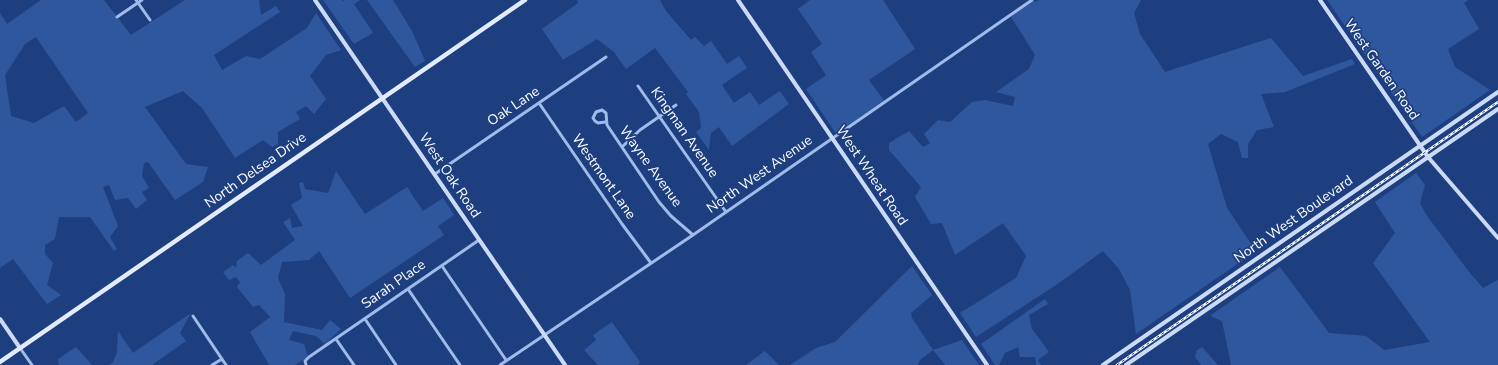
<!DOCTYPE html>
<style>
body{margin:0}
canvas{display:block;background:#1d3f80}
</style>
<canvas width="1498" height="365"></canvas>
<script>
const g = document.querySelector('canvas').getContext('2d');
g.lineJoin = 'round';
function fill(path, color) {
  g.fillStyle = color;
  g.fill(path, 'evenodd');
}
function poly(rows) {
  const path = new Path2D();
  for (const r of rows) {
    path.moveTo(r[0], r[1]);
    for (let i = 2; i < r.length; i += 2) path.lineTo(r[i], r[i + 1]);
  }
  return path;
}
function strokePath(path, color, width, dash) {
  g.strokeStyle = color;
  g.lineWidth = width;
  g.lineCap = dash ? 'butt' : 'round';
  g.setLineDash(dash || []);
  g.stroke(path);
}
function drawText(font, color, halo, rows, align = 'center') {
  g.font = font + ' "Nunito Sans",sans-serif';
  g.lineWidth = 3.5;
  g.setLineDash([]);
  g.textBaseline = 'middle';
  g.strokeStyle = halo;
  g.fillStyle = color;
  for (const [text, x, y, turn = 0] of rows) {
    g.save();
    g.translate(x, y);
    g.rotate((+turn || 0) * Math.PI / 180);
    g.textAlign = isNaN(turn) ? turn : align;
    if (halo) g.strokeText(text, 0, 0);
    g.fillText(text, 0, 0);
    g.restore();
  }
}
const green = poly([
 [41,0,104,0,131,35,185,0,259,0,261,15,276,6,280,12,214,55,222,70,246,56,260,59,307,28,316,13,341,50,326,55,310,76,326,99,314,114,306,106,296,112,300,119,278,132,278,144,272,147,263,140,235,158,202,108,183,91,145,107,186,164,208,167,203,182,175,200,148,162,144,163,142,176,149,188,142,192,147,200,136,209,128,198,115,200,109,185,103,187,118,226,110,237,117,249,114,251,90,217,59,217,55,239,45,245,45,254,53,263,47,285,61,295,47,304,13,259,0,268,0,13,7,24],
 [36,37,88,113,76,122,64,106,34,123,11,116,5,75,25,44],
 [323,0,342,0,343,1,345,0,360,0,354,4,373,33,354,44],
 [367,0,393,0,412,31,425,61,415,67],
 [577,0,660,0,666,11,691,40,695,37,704,46,711,41,727,64,739,56,747,68,722,85,734,103,750,92,759,105,780,91,789,104,732,146,719,127,711,133,709,150,696,132,701,128,699,112,686,94,688,92,655,48,626,69,614,52,597,39,563,60,542,29,578,3],
 [810,0,883,0,915,49,869,80,885,102,837,135,806,89,826,75,811,52,822,44,798,9],
 [1032,0,1036,2,1039,0,1141,0,1134,13,1140,34,1165,72,1271,38,1303,76,1352,59,1355,64,1285,92,1261,94,1274,127,1257,130,1248,144,1248,158,1242,158,1238,142,1221,134,1208,144,1227,208,1256,251,1136,334,1130,290,1119,269,1103,251,1059,283,976,337,960,313,1016,278,1026,256,1003,223,955,255,942,223,931,224,915,197,921,187,889,150,889,143,909,131,923,147,930,143,924,134,938,120,950,122,972,102,985,100,1013,106,1015,97,996,92,1029,69,1035,55,1010,15],
 [1327,0,1468,0,1464,3,1479,29,1448,49,1455,67,1490,90,1422,137],
 [336,171,365,214,407,187,423,211,443,198,454,215,438,226,444,235,350,298,319,251,309,260,282,262,278,278,285,294,284,322,322,330,330,320,341,329,325,344,316,336,293,331,289,340,304,344,308,357,295,365,269,365,250,332,270,317,259,305,253,307,237,287,240,282,236,277,229,280,223,272,233,265,236,268,237,261,248,253,261,265,295,240,283,222,290,218,292,228,303,226,291,205,302,198,299,183,303,182,305,189,328,193],
 [1416,173,1425,185,1420,203,1427,216,1470,273,1483,288,1498,280,1498,365,1231,365,1222,321,1212,317,1211,315,1280,267,1329,333,1366,336,1384,350,1430,342,1373,263,1395,233,1375,202],
 [912,266,932,295,911,313,912,318,933,350,962,340,979,365,945,365,933,350,920,360,918,365,790,365,816,348,835,342],
 [1045,299,1048,304,1029,315,1032,329,1049,352,1038,360,1041,365,1036,365,1035,357,1020,357,1018,347,1005,353,999,365,995,365,981,344],
 [191,313,180,333,186,341,152,365,109,365,113,362,117,352,118,331,133,353],
 [612,322,640,362,638,365,598,365,584,350,596,340,593,335],
 [76,347,92,365,59,365,58,359],
 [1202,347,1218,365,1201,365,1195,357,1197,350],
 [765,351,779,365,746,365]
]);
const street = poly([
 [136,0,150,20],
 [117,17,142,0],
 [638,86,726,212],
 [539,103,622,224,651,263],
 [605,122,598,123,595,121,593,118,596,112,602,110,606,113,607,125,659,202,671,216,693,235],
 [622,147,640,130,676,105],
 [435,174,606,57],
 [442,266,506,360],
 [408,289,460,365],
 [193,316,226,365],
 [365,319,396,365],
 [336,339,354,365],
 [20,348,32,365],
 [212,365,222,359],
 [306,365,305,361,309,357,479,240],
 [500,365,693,235,1032,0]
]);
const secondary = poly([
 [315,0,565,365],
 [738,0,987,365],
 [1320,0,1428,157,1498,238],
 [0,319,20,348],
 [1103,365,1498,92],
 [1126,365,1498,109]
]);
const primary = poly([
 [0,362,525,0]
]);
const rail = poly([
 [1117,365,1498,102]
]);
const streetNames = [
 ["West Garden Road",1381,70,55],
 ["Oak Lane",514,107,-34],
 ["Kingman Avenue",684,133,55],
 ["Wayne Avenue",650,167,54],
 ["North Delsea Drive",256,171,-35],
 ["North West Avenue",760,175,-35],
 ["West Oak Road",449,176,56],
 ["West Wheat Road",871,176,56],
 ["Westmont Lane",603,177,55],
 ["North West Boulevard",1294,220,-35],
 ["Sarah Place",394,285,-35]
];
fill(green, '#2f579e');
strokePath(street, '#a0bbe9', 3);
strokePath(secondary, '#cbdaf7', 4);
strokePath(primary, '#e3ebfe', 4.5);
strokePath(rail, '#fff', 2.5);
strokePath(rail, '#1d3f80', 1, [3]);
drawText('14px', '#fff', '#1d3f80', streetNames);
</script>
